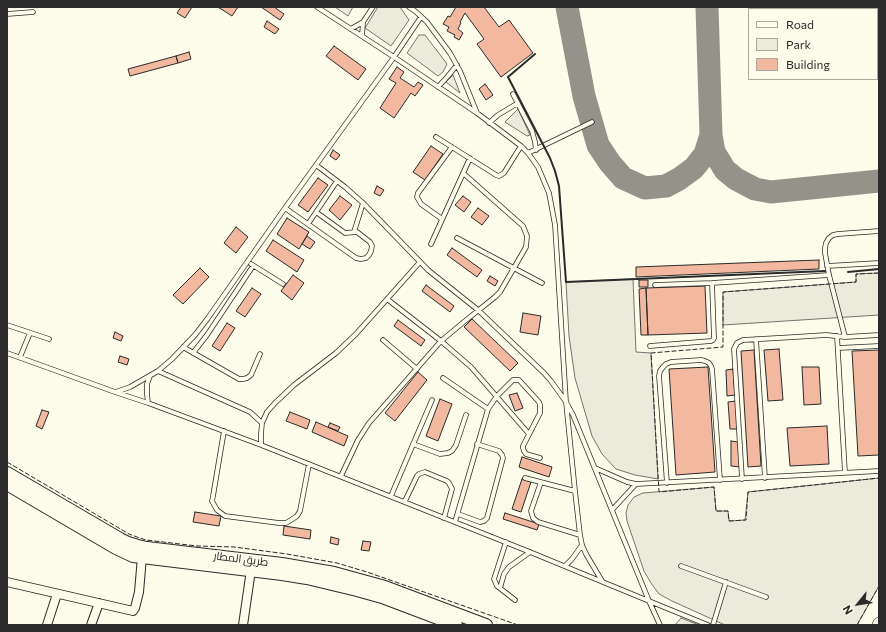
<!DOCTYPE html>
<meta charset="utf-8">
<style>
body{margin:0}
#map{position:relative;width:886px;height:632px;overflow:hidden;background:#fdfbea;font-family:Commissioner,sans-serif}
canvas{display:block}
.frame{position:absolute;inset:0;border:8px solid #2b2b2b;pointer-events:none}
.legend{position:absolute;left:748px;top:8px;width:130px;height:72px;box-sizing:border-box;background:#fdfbea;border:1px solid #a9a89e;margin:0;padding:5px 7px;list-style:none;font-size:12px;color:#2b2b2b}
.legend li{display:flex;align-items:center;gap:8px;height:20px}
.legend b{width:20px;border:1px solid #a9a89e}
.north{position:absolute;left:838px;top:584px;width:40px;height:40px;-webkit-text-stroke:3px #fdfbea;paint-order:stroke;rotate:240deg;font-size:11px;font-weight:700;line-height:16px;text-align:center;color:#2b2b2b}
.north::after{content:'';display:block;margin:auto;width:14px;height:18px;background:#2b2b2b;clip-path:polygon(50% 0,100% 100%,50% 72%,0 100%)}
</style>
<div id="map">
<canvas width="886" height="632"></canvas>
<div class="frame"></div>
<ul class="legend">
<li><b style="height:5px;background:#fdfbea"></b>Road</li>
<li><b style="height:11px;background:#ecebdb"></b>Park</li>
<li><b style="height:11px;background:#f2b8a0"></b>Building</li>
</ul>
<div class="north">N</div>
</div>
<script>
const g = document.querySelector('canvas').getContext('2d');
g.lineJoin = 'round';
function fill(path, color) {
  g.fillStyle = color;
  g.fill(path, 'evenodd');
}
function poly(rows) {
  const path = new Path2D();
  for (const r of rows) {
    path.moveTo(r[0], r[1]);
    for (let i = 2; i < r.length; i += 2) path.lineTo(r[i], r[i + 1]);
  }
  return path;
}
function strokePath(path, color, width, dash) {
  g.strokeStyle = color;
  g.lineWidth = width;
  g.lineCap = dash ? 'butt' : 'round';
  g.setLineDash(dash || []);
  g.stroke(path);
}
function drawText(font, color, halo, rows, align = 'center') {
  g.font = font + ' Commissioner,Cairo,sans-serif';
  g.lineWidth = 3;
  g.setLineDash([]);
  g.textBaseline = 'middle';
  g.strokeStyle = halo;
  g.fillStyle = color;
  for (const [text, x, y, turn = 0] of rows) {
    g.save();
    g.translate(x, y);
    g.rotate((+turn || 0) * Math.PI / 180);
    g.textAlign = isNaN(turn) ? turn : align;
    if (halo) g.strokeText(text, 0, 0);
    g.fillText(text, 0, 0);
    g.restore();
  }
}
const green = poly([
 [335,7,353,7,348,16,335,7],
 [378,7,400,7,409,20,391,46,365,28,378,7],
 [419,35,425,35,447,64,443,72,438,76,407,53,419,35],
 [453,75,460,93,446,82,453,75],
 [518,109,530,135,527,136,505,122,518,109],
 [879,273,879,315,723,325,723,292,856,282,856,274,879,273],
 [633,279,636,352,651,353,658,479,635,475,616,469,602,454,592,436,575,378,569,336,566,282,633,279],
 [879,478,879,586,857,625,725,625,672,601,659,594,651,583,644,571,627,521,626,513,628,505,634,497,643,493,714,487,716,511,728,511,729,521,745,520,748,492,879,478],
 [681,618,699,625,675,625,681,618]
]);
const taxiway = poly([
 [567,7,584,96,598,145,610,163,623,178,645,188,666,186,679,179,694,168,705,154,711,135,707,7],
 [711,135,714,152,725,170,736,179,755,189,771,192,879,181]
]);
const building = poly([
 [181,7,192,7,185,18,177,13,181,7],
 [218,7,238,7,232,16,218,7],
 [261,7,274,7,284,14,280,20,261,7],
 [454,7,484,7,499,27,509,20,533,53,501,77,477,44,484,39,465,13,460,22,461,23,458,29,463,33,459,40,454,37,455,35,447,31,449,27,443,24,448,16,450,17,456,7,454,7],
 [267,21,279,29,275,34,264,27,267,21],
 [334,46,366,69,358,80,326,56,334,46],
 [189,52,191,59,178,63,176,56,189,52],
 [176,56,178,63,130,76,128,69,176,56],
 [397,67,404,72,400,78,414,87,418,82,423,85,415,96,411,93,394,118,380,108,396,83,389,79,397,67],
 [485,84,493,95,486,100,479,89,485,84],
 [431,146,443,154,425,180,413,172,431,146],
 [333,150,340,155,336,160,330,156,333,150],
 [318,178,328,185,308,212,298,205,318,178],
 [377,186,384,190,380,196,374,193,377,186],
 [340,196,352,205,340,220,329,210,340,196],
 [463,196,471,202,464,212,455,205,463,196],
 [478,208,489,216,482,225,471,217,478,208],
 [287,218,309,232,299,249,277,234,287,218],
 [236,227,248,237,236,253,224,243,236,227],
 [307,236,315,242,310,249,302,244,307,236],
 [273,240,304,260,297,272,266,251,273,240],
 [452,248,482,270,477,277,447,255,452,248],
 [819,260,819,269,636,277,636,267,819,260],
 [200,268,209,277,183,304,173,295,200,268],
 [293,275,304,283,292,300,281,291,293,275],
 [490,276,498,281,495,286,487,281,490,276],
 [639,280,648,280,648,287,639,287,639,280],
 [426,285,454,306,450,312,422,291,426,285],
 [705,286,707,333,648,335,646,288,705,286],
 [252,288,261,294,245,317,236,311,252,288],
 [646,288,648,335,641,335,639,289,646,288],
 [523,313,541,316,538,335,520,332,523,313],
 [472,319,518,363,510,371,464,327,472,319],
 [398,320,425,340,421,346,394,326,398,320],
 [227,323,235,328,220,351,212,346,227,323],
 [115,332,123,336,121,341,113,338,115,332],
 [779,349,783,400,768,401,764,350,779,349],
 [754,350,761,466,748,467,741,351,754,350],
 [879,350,879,455,858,456,852,351,879,350],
 [120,356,129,359,127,365,118,362,120,356],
 [708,367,715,472,676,475,669,369,708,367],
 [802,367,819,367,821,404,804,405,802,367],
 [733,369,735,395,727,396,726,370,733,369],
 [418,372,427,380,395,421,385,413,418,372],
 [517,393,523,408,515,411,509,395,517,393],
 [440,399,452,404,438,441,426,436,440,399],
 [736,401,737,429,730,429,728,402,736,401],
 [42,410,49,412,42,429,36,426,42,410],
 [290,412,310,420,307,429,286,421,290,412],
 [316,422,348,436,344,446,312,432,316,422],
 [330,423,340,427,338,431,328,427,330,423],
 [827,426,829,464,790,466,787,428,827,426],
 [731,441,738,442,740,467,731,466,731,441],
 [522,457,552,467,549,477,519,467,522,457],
 [522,479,531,482,521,512,512,509,522,479],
 [195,512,221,516,219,526,193,522,195,512],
 [505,513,539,524,537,530,503,519,505,513],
 [284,526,311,530,310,539,283,535,284,526],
 [331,537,339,539,338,545,330,543,331,537],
 [363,541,371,542,369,551,361,550,363,541]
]);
const lane = poly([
 [317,7,394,57,477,113,521,146,528,153,538,167,549,193,555,225,566,402,575,491,580,535,582,545,586,554,602,581],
 [409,7,415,11,427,22,450,53,460,71,477,113],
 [7,14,33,12],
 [351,29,363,22,373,7],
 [362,36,363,22],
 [438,87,448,76,457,65],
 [513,94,532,131,535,142,536,150],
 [489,123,498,115,518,103],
 [436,137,496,175,499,176,504,173,521,146],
 [528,153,592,122],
 [316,165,345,187,363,203,428,270,478,310,544,373,551,381,566,402,573,415,649,601,660,625],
 [285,208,356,258,361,259,366,258,369,255,371,251,372,246,370,242,357,232,345,233,316,212],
 [442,219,421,204,417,197,418,193,452,147],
 [308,224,337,181],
 [354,232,363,203],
 [457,238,542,283],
 [431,244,470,158],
 [251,264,283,284],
 [827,266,879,263],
 [655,285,712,283,829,275],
 [387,299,441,341,471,367,529,434],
 [7,325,49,339],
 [837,336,845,473],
 [845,337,829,275,825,253,825,248,826,243,829,238,833,235,838,234,879,231],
 [756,339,765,478],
 [383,340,417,369],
 [650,346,711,341,713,340,714,338,712,283],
 [183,347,239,379,243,379,247,378,251,375,260,354],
 [838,348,879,346],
 [7,353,115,392,148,403,261,445,530,552,649,601,708,625],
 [193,353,207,335,253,266],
 [20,357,30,333],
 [158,371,250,412,262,423],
 [443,378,488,409],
 [116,392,130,387,158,371,172,359,195,335,208,318,285,208,394,57,421,17],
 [148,403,147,394,147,384,150,376],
 [224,431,213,496,212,501,217,510,225,516,279,523,286,523,291,520,297,516,300,511,309,464],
 [413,444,440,454,448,453,452,451,456,445,466,415],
 [261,445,261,434,262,423,267,412,275,403,294,385,336,353,356,334,420,262],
 [595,468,627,482,636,484,879,471],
 [341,476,358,440,369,423,441,341,465,321,495,297,500,292,526,247,527,236,523,226,463,173],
 [525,478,575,491],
 [742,479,734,349,737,343,743,340,795,337,826,335,845,337,879,335],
 [541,482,531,511,533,518,538,522,580,535],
 [667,483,659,376,660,371,663,367,666,364,671,362,701,360,705,361,709,363,711,366,712,369,720,480],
 [391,496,432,400],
 [405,501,417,476,419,474,425,472,447,481,449,483,452,489,444,518],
 [612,510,636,484],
 [458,514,480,522,484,521,487,518,503,458,502,455,499,451,477,444],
 [455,522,486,416,488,409,497,396,513,380,519,380,539,402,540,405,540,413,523,446,523,448,524,451,526,454,540,458],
 [506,542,494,579,497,586,515,600],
 [565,566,572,559,582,545],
 [681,566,766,597],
 [500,588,504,574,509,567,530,552],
 [713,625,726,582]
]);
const street = poly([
 [7,582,133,611,135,608,139,592,142,557],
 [47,625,57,594],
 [91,625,99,603],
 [243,625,251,570]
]);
const secondary = poly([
 [878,625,879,623]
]);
const primary = poly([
 [7,473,120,539,128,543,138,546,147,548,282,564,334,573,385,587,486,625],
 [7,484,116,548,133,556,142,557,282,574,307,578,357,590,382,597,456,625]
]);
const fence = poly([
 [879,273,856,274,856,282,723,292,723,347,651,353,659,492,714,487,716,511,728,511,729,521,746,520,748,492,879,478],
 [7,462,129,534,137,537,146,540,197,546,234,547,287,554,337,563,367,572,518,625],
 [857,625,879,586]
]);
const wall = poly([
 [535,54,508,77,550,158,555,171,559,186,566,282,825,271],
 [848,272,879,269]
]);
const streetNames = [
 ["طريق المطار",241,559,7]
];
fill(green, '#ecebdb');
strokePath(green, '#74746e', 1);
strokePath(taxiway, '#94938a', 23);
fill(building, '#f2b8a0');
strokePath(building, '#2b2b2b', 1);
strokePath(lane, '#2b2b2b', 5.5);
strokePath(street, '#2b2b2b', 10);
strokePath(secondary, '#2b2b2b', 12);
strokePath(primary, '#2b2b2b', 14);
strokePath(lane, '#fdfbea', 4);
strokePath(street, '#fdfbea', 8);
strokePath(secondary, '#fdfbea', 11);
strokePath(primary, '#fdfbea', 12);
strokePath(fence, '#2b2b2b', 1, [5, 2]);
strokePath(wall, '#2b2b2b', 2);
drawText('11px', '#2b2b2b', '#fdfbea', streetNames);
</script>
